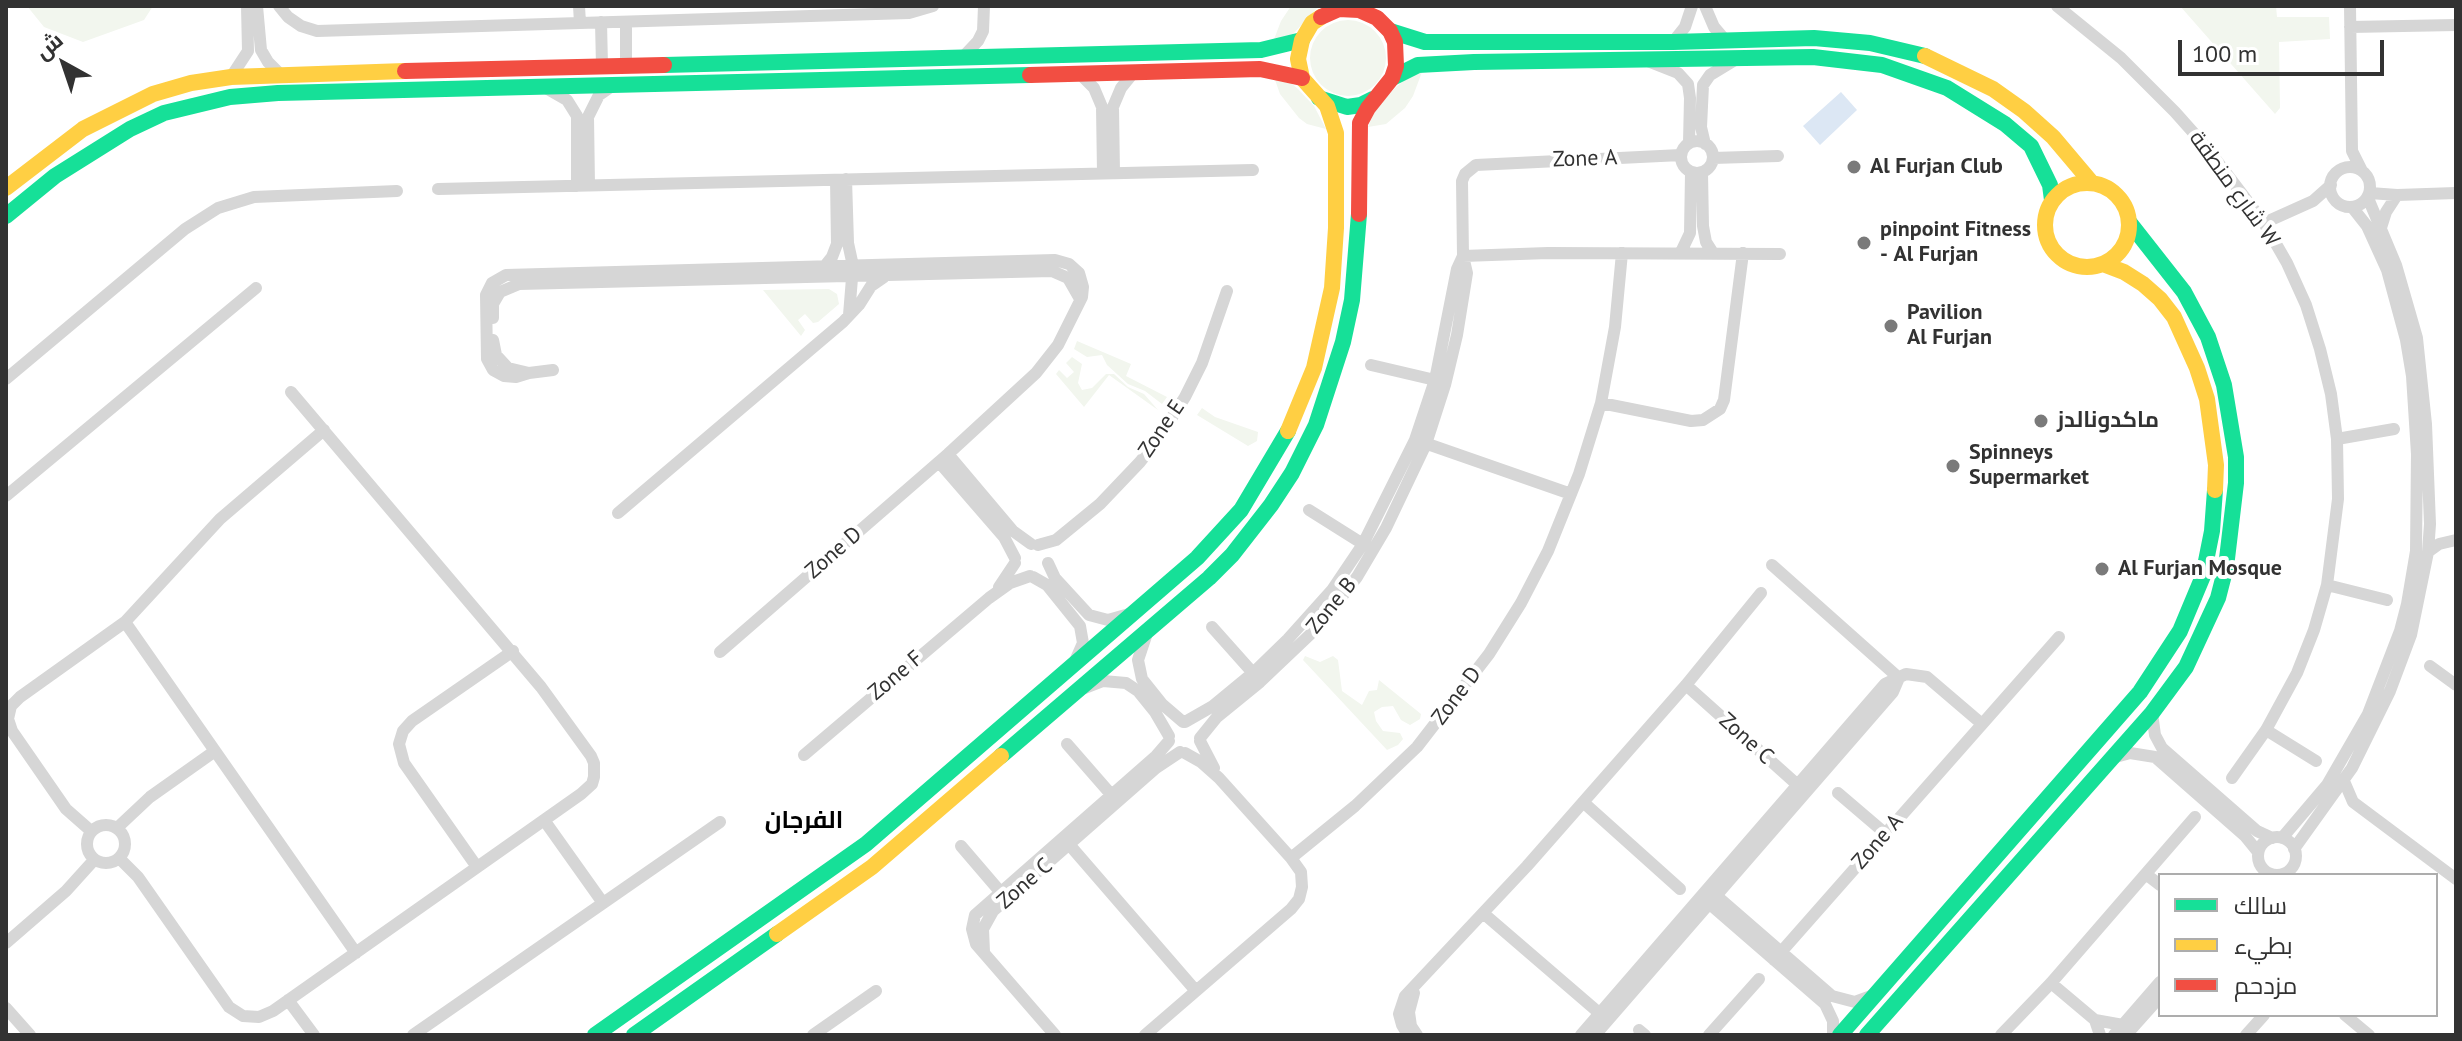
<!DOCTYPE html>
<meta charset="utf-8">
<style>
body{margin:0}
#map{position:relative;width:2462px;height:1041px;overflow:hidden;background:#fff;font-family:"PT Sans",Cairo,sans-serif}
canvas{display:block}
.frame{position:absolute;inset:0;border:8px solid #323232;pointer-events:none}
.legend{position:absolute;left:2158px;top:873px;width:280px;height:144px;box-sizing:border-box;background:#fff;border:2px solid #adadad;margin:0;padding:10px 14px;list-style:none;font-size:24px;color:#323232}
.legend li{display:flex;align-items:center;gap:16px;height:40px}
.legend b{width:40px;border:2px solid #adadad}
.north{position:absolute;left:24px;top:24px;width:80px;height:80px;-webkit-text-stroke:6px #fff;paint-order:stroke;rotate:320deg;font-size:22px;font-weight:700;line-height:32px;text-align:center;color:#323232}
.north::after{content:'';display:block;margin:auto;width:28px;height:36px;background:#323232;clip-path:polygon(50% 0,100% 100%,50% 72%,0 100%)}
.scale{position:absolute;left:2178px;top:40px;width:206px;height:36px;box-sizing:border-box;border:4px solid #323232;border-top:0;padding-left:10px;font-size:24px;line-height:28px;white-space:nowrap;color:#323232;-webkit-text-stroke:6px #fff;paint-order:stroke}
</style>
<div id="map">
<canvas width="2462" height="1041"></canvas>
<div class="frame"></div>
<ul class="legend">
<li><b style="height:10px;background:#16e098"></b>سالك</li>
<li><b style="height:10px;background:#ffcf43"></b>بطيء</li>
<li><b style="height:10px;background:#f24e42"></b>مزدحم</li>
</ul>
<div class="north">ش</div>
<div class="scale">100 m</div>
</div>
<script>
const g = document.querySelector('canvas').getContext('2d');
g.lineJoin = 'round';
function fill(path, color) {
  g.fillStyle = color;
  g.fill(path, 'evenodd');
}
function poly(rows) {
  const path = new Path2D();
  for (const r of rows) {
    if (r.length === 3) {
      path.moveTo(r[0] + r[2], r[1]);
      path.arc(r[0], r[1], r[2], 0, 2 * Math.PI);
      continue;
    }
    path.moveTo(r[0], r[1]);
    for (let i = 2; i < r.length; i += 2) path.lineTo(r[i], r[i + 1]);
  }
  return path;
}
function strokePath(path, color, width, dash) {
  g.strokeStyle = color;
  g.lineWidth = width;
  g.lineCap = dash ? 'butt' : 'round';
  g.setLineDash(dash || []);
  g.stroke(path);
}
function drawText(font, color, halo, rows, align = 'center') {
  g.font = font + ' "PT Sans",Cairo,sans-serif';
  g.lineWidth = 8;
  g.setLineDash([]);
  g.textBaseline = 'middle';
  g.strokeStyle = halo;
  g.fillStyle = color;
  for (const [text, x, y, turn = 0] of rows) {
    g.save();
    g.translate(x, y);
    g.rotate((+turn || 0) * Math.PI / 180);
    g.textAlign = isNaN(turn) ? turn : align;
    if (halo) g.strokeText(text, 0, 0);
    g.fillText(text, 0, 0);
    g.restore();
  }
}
const green = poly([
 [27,6,153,6,144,20,83,42,44,27],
 [1291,6,1319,6,1293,34,1273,42,1281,21],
 [2180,6,2276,6,2277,17,2329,17,2330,39,2279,42,2280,108,2275,114],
 [1348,58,38],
 [1422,72,1413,96,1405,108,1386,124,1368,127,1375,110,1395,88,1407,78],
 [1274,77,1291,83,1298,89,1314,106,1326,129,1307,124,1299,118,1280,94],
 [829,289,837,294,839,304,818,322,813,323,805,314,798,320,805,330,801,336,763,290],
 [1077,341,1131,364,1126,376,1167,397,1162,404,1145,391,1128,384,1107,365,1102,355,1087,357,1074,349],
 [1072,357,1082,364,1078,383,1082,390,1092,388,1106,374,1114,374,1128,387,1144,394,1158,410,1109,375,1084,407,1056,374,1059,370,1067,378,1074,372,1066,363],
 [1202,408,1215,417,1258,432,1257,441,1248,446,1197,415],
 [1305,656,1320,662,1333,656,1338,660,1342,691,1362,705,1369,691,1377,690,1379,680,1421,714,1420,719,1410,725,1401,720,1393,706,1382,707,1374,712,1376,721,1383,731,1400,733,1403,739,1398,745,1387,750,1303,660]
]);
const water = poly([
 [1841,92,1857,110,1820,145,1803,126]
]);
const street = poly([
 [257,6,261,50,268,62,280,74],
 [279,6,288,17,301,26,317,31,909,13,933,6],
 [579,6,580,23],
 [1705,6,1714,27,1725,40],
 [2057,6,2121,58,2175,112,2207,148,2264,223,2287,263,2306,305,2320,349,2331,394,2337,439,2338,499,2327,585,2314,630,2297,673,2266,730,2232,778],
 [2350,6,2352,151,2362,171],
 [601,22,602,66],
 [626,22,626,65],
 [2350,27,2456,25],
 [1673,42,1685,27,1692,6],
 [962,58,978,41,983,31,984,6],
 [1650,62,1678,73,1688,84,1690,98,1689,143],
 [1080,74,1094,88,1102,107,1103,173],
 [231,77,248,51,247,6],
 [546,88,567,100,577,116,577,186],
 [1697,157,16],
 [1705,144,1701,127,1703,85,1710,75,1738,58],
 [1681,155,1476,165,1465,174,1462,181,1463,256,1548,253,1780,254],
 [1713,158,1778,156],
 [2350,187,20],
 [1114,173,1113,107,1121,88,1134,72],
 [1702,173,1703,226,1706,242,1713,253],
 [846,179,848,243,853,266,849,315],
 [589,185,588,117,599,95,612,86],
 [438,189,1253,170],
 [2370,193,2397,195,2456,193],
 [2264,223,2313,201,2331,185],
 [2380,231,2386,212,2397,195],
 [1681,252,1690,233,1691,173],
 [824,267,832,257,837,244,836,180],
 [493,318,493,304,500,292,519,284,1052,271,1068,278,1080,299],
 [493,340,496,355,508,368,529,373,553,370],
 [1371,365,1435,380],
 [529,373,516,377,504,376,493,370,487,359,486,295,492,283,506,275,1055,260,1069,264,1079,273,1083,287,1082,297,1058,345,1036,373,948,454,720,652],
 [6,379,185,229,218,208,254,197,397,191],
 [1601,403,1691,421,1703,420,1720,409,1724,400,1743,253],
 [2337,439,2394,429],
 [1419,441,1571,494],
 [948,454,1013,531,1031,544],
 [939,462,1004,537,1015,558],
 [6,496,256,288],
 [1309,510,1363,544],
 [618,513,843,322,859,305,871,286,884,277],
 [1038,545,1056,540,1100,504,1140,462,1158,439,1185,397,1202,363,1227,291],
 [2428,552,2439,544,2456,540],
 [1048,563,1055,578,1089,615,1108,620,1129,614],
 [1772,565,1899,678],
 [1033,577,1047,585,1080,626,1083,643,1076,659],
 [2327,585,2387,600],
 [999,587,1015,563],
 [125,622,356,953],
 [1212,627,1253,673],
 [1146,636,1138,660,1142,679,1162,704,1183,722],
 [2430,666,2456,685],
 [1686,685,1801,788],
 [1085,688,1103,681,1126,683,1138,691,1155,712,1169,736],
 [2152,713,2155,735,2162,748,2257,831,2272,838],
 [1185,722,1213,706,1253,673,1288,639,1332,590,1363,544,1415,440,1435,380,1457,269,1463,256,1467,273,1457,335,1445,385,1426,444,1386,528,1357,577,1319,626,1260,682,1217,717,1200,738],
 [2266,730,2316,761],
 [1200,741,1214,768],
 [1067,744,1115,799],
 [804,755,989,598,1010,583,1030,576],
 [2112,758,2130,753,2155,757,2245,836,2258,852],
 [2344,781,2353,802,2456,879],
 [1838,793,1886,834],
 [1583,802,1680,889],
 [544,820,603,903],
 [106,844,19],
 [117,828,150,797,215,751],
 [91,831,66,809,12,731,8,719,11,706,20,697,125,622,220,519,324,430],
 [2277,856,19],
 [2282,838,2327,785,2368,714,2400,631,2407,604,2416,551,2417,454,2412,376,2406,340,2387,270,2367,226,2352,207],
 [1067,842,1196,991],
 [961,846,1003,895],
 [2294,849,2352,768,2390,691,2411,635,2428,552,2430,524,2426,424,2417,338,2396,265,2368,198],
 [119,858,138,877,229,1007,243,1016,259,1017,273,1011,581,794,592,784,594,777,594,763,591,756,541,687,291,392],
 [1291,858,1355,806,1417,747,1489,654,1521,603,1548,551,1579,474,1601,403,1615,327,1622,253],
 [477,867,404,763,399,744,403,731,412,721,513,651],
 [2147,875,2160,885],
 [1711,891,1832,996,1855,1002,1874,995],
 [1704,899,1825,1004,1833,1021,1833,1035],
 [1483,913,1605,1018],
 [6,943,66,891,94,860],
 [984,952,983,929,993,911,1156,768,1180,752],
 [1774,960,2059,637],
 [2051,983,2095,1020,2123,1025],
 [1414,993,1409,1012,1411,1026,1417,1035],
 [288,1000,314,1035],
 [6,1008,30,1035],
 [2345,1015,2369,1035],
 [2095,1020,2100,1035],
 [1639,1030,1645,1035],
 [413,1035,720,822],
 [813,1035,876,991],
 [1055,1035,976,944,972,929,975,915,1156,756,1169,741],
 [1145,1035,1291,909,1299,899,1302,887,1301,872,1291,858,1219,778,1201,762,1185,753],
 [1408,1035,1402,1025,1399,1014,1405,996,1527,866,1686,685,1761,593],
 [1581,1035,1885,684,1906,674,1927,677,1982,724],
 [1595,1035,1893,692,1899,678],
 [1709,1035,1759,979],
 [2001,1035,2051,983,2195,817],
 [2114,1035,2160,982],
 [2126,1035,2160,997],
 [2246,1035,2264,1015]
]);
const fast = poly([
 [1390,31,1425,42,1673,42,1814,38,1870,43,1925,56],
 [664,65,1261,50,1302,40],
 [1392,78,1418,65,1474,62,1813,57,1882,65,1947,88,2005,124,2031,146,2050,185,2052,200],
 [1319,98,1347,107,1361,105,1373,99],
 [6,216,55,176,130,129,164,113,230,97,278,93,1030,75],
 [1001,756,1209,578,1232,555,1271,505,1292,473,1316,425,1343,342,1352,300,1359,214],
 [595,1035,866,844,1197,558,1241,510,1288,431],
 [634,1035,777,934],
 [1840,1035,2140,692,2180,631,2203,576,2212,531,2215,490],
 [1867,1035,2152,713,2186,667,2218,598,2226,567,2236,483,2236,457,2224,385,2208,337,2184,292,2129,222]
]);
const slow = poly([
 [1925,56,1993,89,2024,111,2053,137,2091,182],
 [2087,225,42],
 [6,188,83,129,153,94,191,83,231,77,405,71],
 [2103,264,2124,272,2143,284,2160,299,2174,317,2197,368,2207,399,2216,465,2215,490],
 [1288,431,1314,368,1332,288,1336,228,1336,133,1327,106,1302,78,1298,59,1302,40,1312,23,1321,17],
 [777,934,872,867,1001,756]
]);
const jam = poly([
 [1321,17,1339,9,1359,10,1377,18,1390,31,1395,42,1396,66,1392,78,1368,108,1360,123,1359,214],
 [405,71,664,65],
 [1030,75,1260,69,1302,78]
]);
const markers = [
 [1854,167,8,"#7a7a7a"],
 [1864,243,8,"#7a7a7a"],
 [1891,326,8,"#7a7a7a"],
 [2041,421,8,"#7a7a7a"],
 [1953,466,8,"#7a7a7a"],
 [2102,569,8,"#7a7a7a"]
];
const streetNames = [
 ["Zone A",1585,159,-2],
 ["شارع منطقة W",2234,189,54],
 ["Zone E",1162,429,-56],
 ["Zone D",834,553,-41],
 ["Zone B",1332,606,-51],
 ["Zone F",896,676,-40],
 ["Zone D",1457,696,-53],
 ["Zone C",1746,739,42],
 ["Zone A",1878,842,-49],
 ["Zone C",1025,884,-41]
];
const poiNames = [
 ["Al Furjan Club",1870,167],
 ["pinpoint Fitness",1880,230],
 ["- Al Furjan",1880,255],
 ["Pavilion",1907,313],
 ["Al Furjan",1907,338],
 ["ماكدونالدز",2057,421],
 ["Spinneys",1969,453],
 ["Supermarket",1969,478],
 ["Al Furjan Mosque",2118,569]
];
const neighbourhoodNames = [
 ["الفرجان",804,821]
];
fill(green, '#f2f6ee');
fill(water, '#dce7f4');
strokePath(street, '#d6d6d6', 12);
strokePath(fast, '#16e098', 16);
strokePath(slow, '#ffcf43', 16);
strokePath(jam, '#f24e42', 16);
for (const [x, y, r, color] of markers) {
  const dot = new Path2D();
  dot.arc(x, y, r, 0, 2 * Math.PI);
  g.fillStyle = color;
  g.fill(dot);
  strokePath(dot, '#fff', 3);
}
drawText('22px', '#323232', '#fff', streetNames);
drawText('bold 22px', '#323232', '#fff', poiNames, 'left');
drawText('bold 24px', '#000', '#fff', neighbourhoodNames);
</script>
